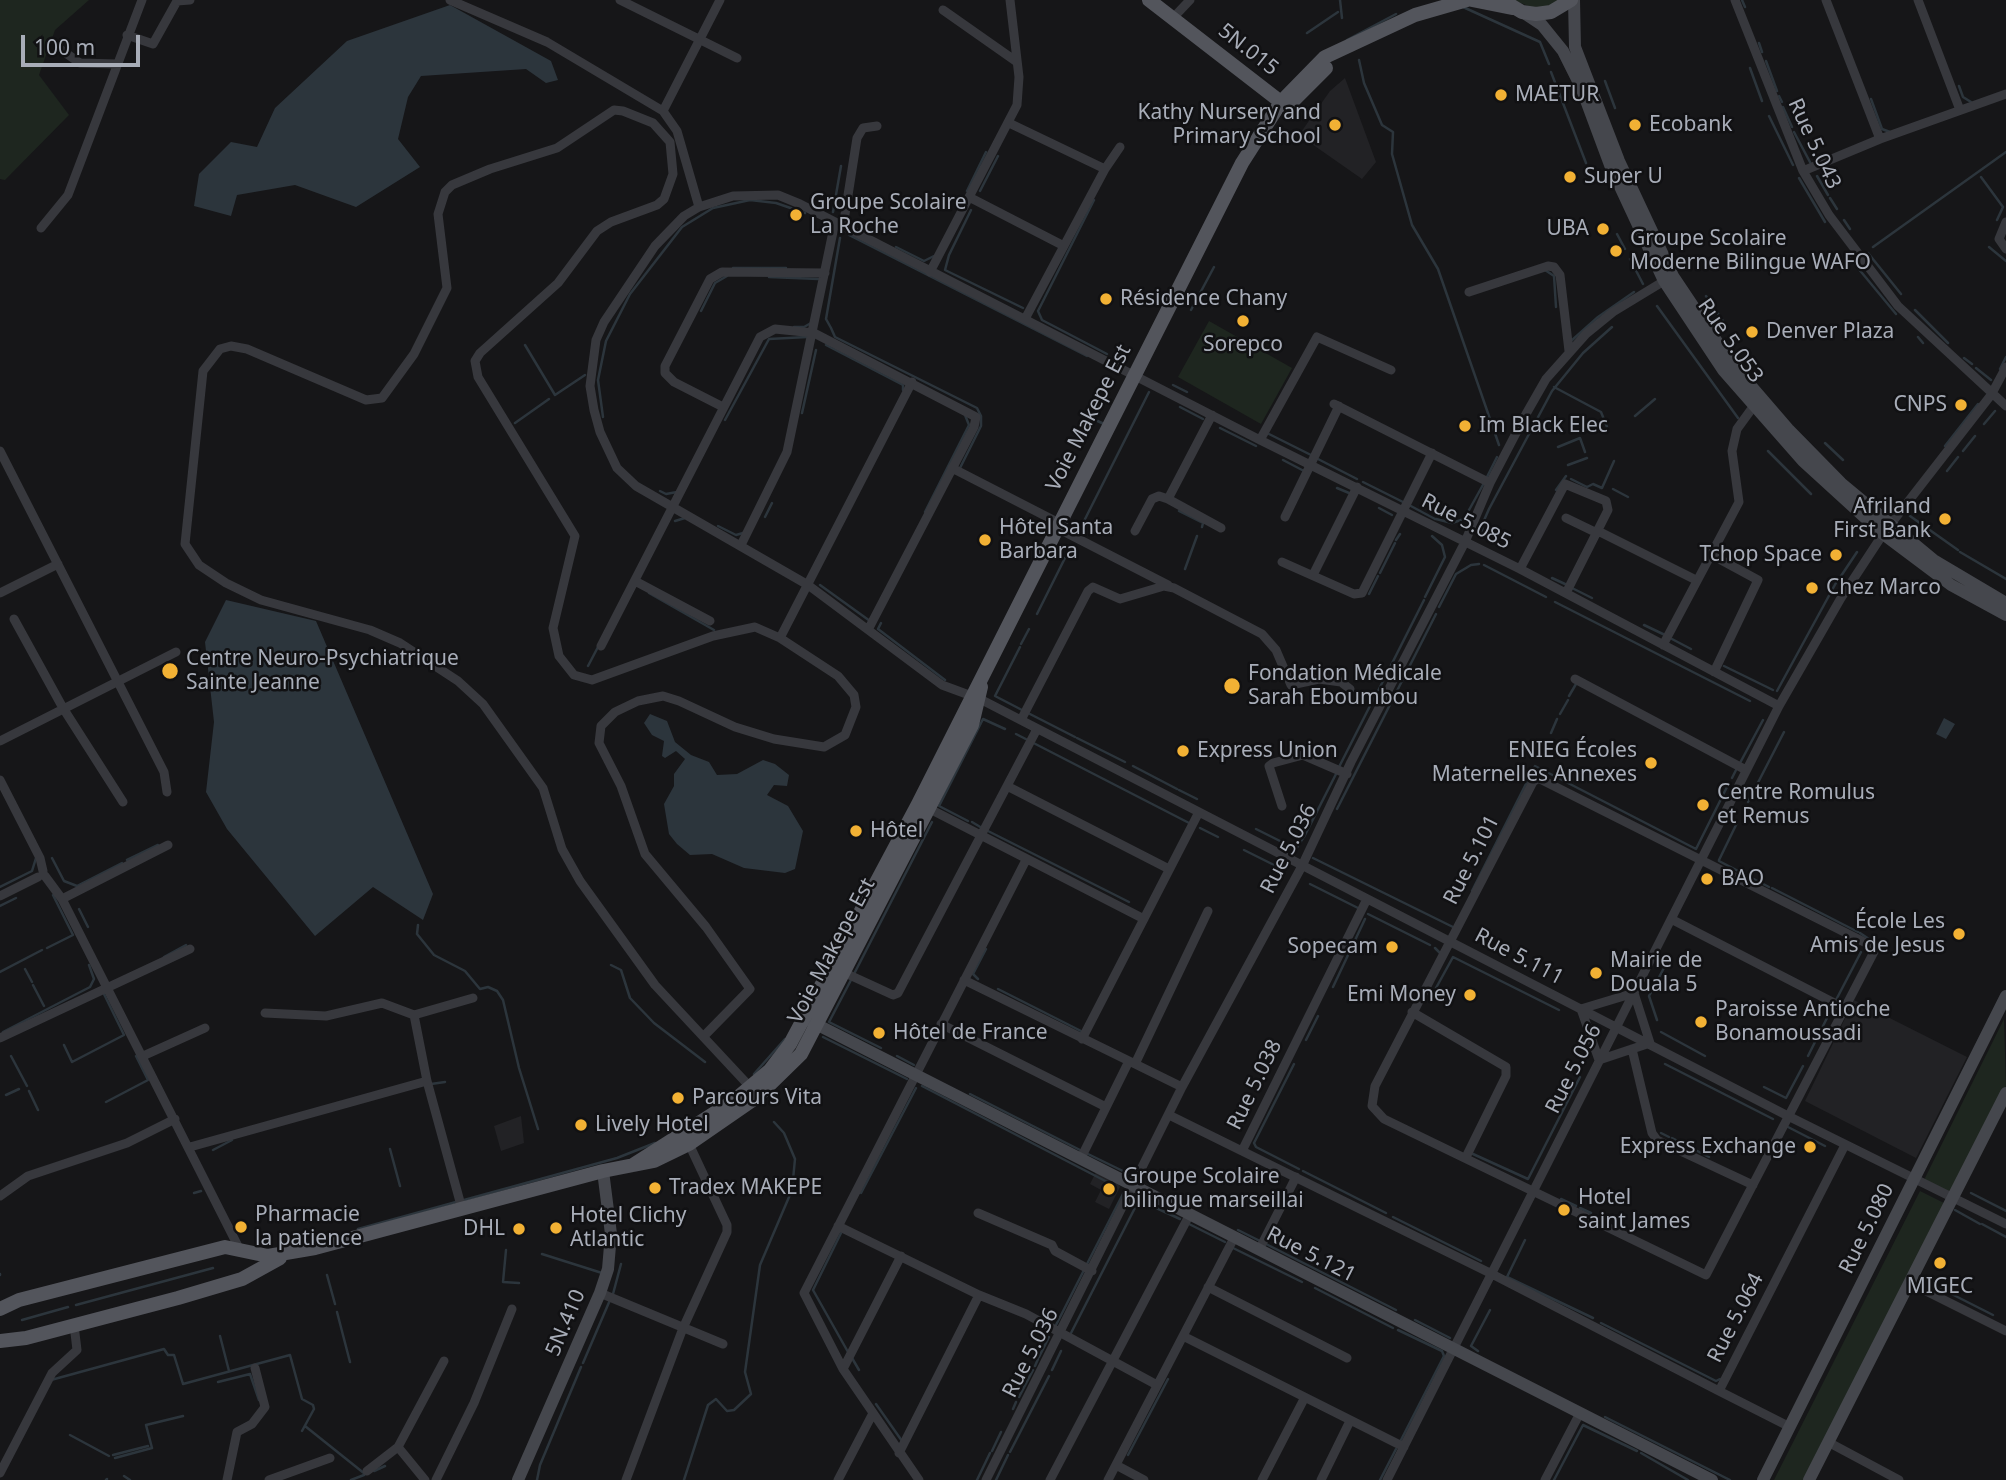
<!DOCTYPE html>
<meta charset="utf-8">
<style>
body{margin:0}
#map{position:relative;width:2006px;height:1480px;overflow:hidden;background:#161618;font-family:"Noto Sans",sans-serif}
canvas{display:block}
.scale{position:absolute;left:21px;top:35px;width:119px;height:32px;box-sizing:border-box;border:4px solid #a8adb8;border-top:0;padding-left:9px;font-size:21px;line-height:24px;white-space:nowrap;color:#a8adb8;-webkit-text-stroke:5px #111113;paint-order:stroke}
</style>
<div id="map">
<canvas width="2006" height="1480"></canvas>
<div class="scale">100 m</div>
</div>
<script>
const g = document.querySelector('canvas').getContext('2d');
g.lineJoin = 'round';
function fill(path, color) {
  g.fillStyle = color;
  g.fill(path, 'evenodd');
}
function poly(rows) {
  const path = new Path2D();
  for (const r of rows) {
    path.moveTo(r[0], r[1]);
    for (let i = 2; i < r.length; i += 2) path.lineTo(r[i], r[i + 1]);
  }
  return path;
}
function strokePath(path, color, width, dash) {
  g.strokeStyle = color;
  g.lineWidth = width;
  g.lineCap = dash ? 'butt' : 'round';
  g.setLineDash(dash || []);
  g.stroke(path);
}
function drawText(font, color, halo, rows, align = 'center') {
  g.font = font + ' "Noto Sans",sans-serif';
  g.lineWidth = 5;
  g.setLineDash([]);
  g.textBaseline = 'middle';
  g.strokeStyle = halo;
  g.fillStyle = color;
  for (const [text, x, y, turn = 0] of rows) {
    g.save();
    g.translate(x, y);
    g.rotate((+turn || 0) * Math.PI / 180);
    g.textAlign = isNaN(turn) ? turn : align;
    if (halo) g.strokeText(text, 0, 0);
    g.fillText(text, 0, 0);
    g.restore();
  }
}
const built = poly([
 [1345,78,1376,162,1362,179,1299,135,1330,91],
 [1854,1000,1967,1057,1916,1158,1805,1101],
 [521,1116,524,1143,501,1151,494,1126],
 [1097,1170,1118,1182,1120,1187,1109,1209,1095,1202,1101,1190,1090,1184]
]);
const green = poly([
 [0,0,89,0,55,30,39,75,69,115,5,180,0,179],
 [1513,0,1561,0,1546,7,1531,7],
 [1209,321,1292,368,1261,424,1178,377],
 [2004,1019,2006,1086,1952,1194,1924,1180],
 [1920,1191,1946,1204,1807,1480,1774,1480]
]);
const water = poly([
 [450,5,551,61,558,80,546,83,526,69,421,76,408,97,398,139,420,167,356,207,295,185,237,195,231,216,194,206,199,174,231,142,257,147,275,108,347,41],
 [226,600,316,621,433,894,423,920,373,887,315,936,227,829,206,792,214,722,205,642],
 [650,714,667,721,675,742,691,755,709,762,717,775,737,774,763,760,775,764,789,775,787,786,774,785,767,795,788,806,803,831,795,869,785,873,744,868,712,854,690,855,677,844,669,834,664,804,674,786,674,774,685,759,676,751,665,758,662,756,664,741,652,735,644,723],
 [1944,718,1955,724,1946,739,1936,734]
]);
const stream = poly([
 [1340,0,1342,18],
 [1742,0,1745,7],
 [1463,7,1540,42,1549,64],
 [1307,33,1338,12],
 [1347,40,1396,14],
 [1759,43,1762,52],
 [1359,60,1364,83,1382,125,1393,132,1392,154,1412,225,1438,269,1499,445],
 [1766,61,1777,91],
 [1750,68,1762,101],
 [1551,72,1586,163],
 [1605,81,1615,108],
 [1959,86,1963,97,1971,102],
 [1779,96,1782,102],
 [1871,99,1882,129,1890,132],
 [1783,107,1792,127],
 [1769,116,1793,165],
 [1794,132,1811,164],
 [1817,176,1828,195],
 [1981,177,2003,207,1997,220],
 [1799,178,1825,222],
 [967,191,986,152],
 [980,191,998,156],
 [1830,198,1837,209],
 [1094,200,1038,311,1042,320,1107,354],
 [971,210,949,255,945,270,1023,308],
 [833,212,841,166],
 [1844,220,1850,229],
 [824,223,830,230],
 [1617,234,1625,249],
 [849,235,1087,356],
 [840,238,826,319,831,328,835,337,977,408,981,416,981,426,960,468],
 [896,247,924,261,934,256],
 [1873,247,2006,152],
 [1989,247,2006,261],
 [1868,253,1901,294],
 [1848,256,1896,314],
 [1630,259,1643,284],
 [733,268,786,268],
 [1545,270,1554,276,1556,307],
 [769,277,818,279],
 [1706,296,1725,324],
 [1657,306,1738,418],
 [1191,310,1214,267],
 [1915,310,1948,343],
 [701,311,715,283,727,276],
 [794,327,804,327,811,323],
 [1918,337,1923,343],
 [1571,341,1598,317,1634,292],
 [525,345,555,395,585,375],
 [826,345,903,385,903,390],
 [1964,358,1972,364],
 [1976,368,1991,380],
 [2000,369,2006,357],
 [1173,385,1187,392],
 [1554,387,1601,412,1607,427],
 [1180,407,1203,419],
 [802,413,816,350],
 [1087,416,1104,424],
 [1635,416,1655,399],
 [603,417,598,380,606,341,630,294,682,227,713,208,750,200,776,203,805,213],
 [725,420,769,339,807,337],
 [515,423,549,399],
 [1984,424,1995,411],
 [1220,428,1256,446],
 [1267,433,1311,455],
 [1825,443,1843,460],
 [1945,446,1978,404],
 [1558,447,1580,438,1585,452],
 [1768,451,1811,494],
 [1963,451,1975,436],
 [1316,458,1357,479],
 [1283,460,1304,471],
 [1568,465,1587,458],
 [1947,471,1958,457],
 [1486,479,1497,457],
 [1571,479,1587,487,1593,484,1602,488,1614,461],
 [1363,482,1403,502],
 [1337,488,1349,493],
 [1613,489,1628,497],
 [1556,490,1566,476],
 [660,491,666,494,677,492],
 [1409,505,1435,519],
 [1379,508,1392,515],
 [1179,511,1203,523,1202,527],
 [925,512,969,425,965,415],
 [1910,516,1958,550],
 [765,517,772,503],
 [1436,519,1452,523,1464,519,1484,483],
 [675,521,685,518],
 [718,526,736,535,743,533],
 [1077,535,1149,392],
 [1483,537,1482,525,1489,509,1552,391,1583,353,1612,327],
 [1396,540,1400,534],
 [1960,552,2006,579],
 [1484,565,1546,597],
 [1185,569,1197,536],
 [1380,573,1395,543],
 [1841,576,1857,552],
 [1552,578,1565,584],
 [820,585,870,621],
 [1570,587,1592,598],
 [649,593,714,630],
 [1369,594,1378,576],
 [1425,597,1445,557,1442,545,1432,536],
 [1555,602,1750,701],
 [1439,607,1456,574,1471,565,1479,564],
 [1037,614,1065,558],
 [881,623,878,629,945,680],
 [1644,625,1665,635],
 [1670,638,1691,649],
 [1021,644,1029,629],
 [1020,647,995,696,1022,710],
 [588,666,598,647],
 [1724,666,1773,690],
 [1777,691,1837,581],
 [1569,696,1576,684],
 [1375,697,1424,600],
 [1028,713,1075,737],
 [1560,714,1568,700],
 [1551,733,1557,719],
 [1016,734,1191,824],
 [1077,738,1125,762],
 [1740,763,1763,720],
 [1133,766,1177,789],
 [1338,769,1374,698],
 [1732,778,1737,768],
 [1179,790,1197,799],
 [1748,802,1784,732],
 [1337,809,1436,614],
 [968,821,939,806,983,719,1005,729],
 [972,822,982,828],
 [1200,828,1218,837],
 [1256,829,1284,843],
 [988,831,1129,902],
 [1304,837,1336,774],
 [1285,844,1296,849,1303,838],
 [1244,850,1274,865],
 [52,858,64,881,77,886,122,863],
 [1313,858,1453,927],
 [127,860,158,845],
 [1719,860,1737,823],
 [1719,861,1769,887],
 [1310,884,1360,909],
 [0,887,32,871,36,858],
 [1772,888,1858,932],
 [1472,891,1535,766,1696,849,1728,785],
 [0,906,16,898],
 [79,909,88,927],
 [1368,914,1430,945],
 [418,925,417,934,434,955,465,971,480,989,488,987,497,991,503,1000,519,1068,538,1129],
 [1860,933,1878,945],
 [47,948,73,935,53,895],
 [1435,948,1440,953],
 [164,957,186,945],
 [611,965,621,970,630,998,654,1023,705,1062],
 [25,969,32,982],
 [0,972,42,950],
 [854,974,932,822],
 [978,979,973,974,986,949],
 [851,980,829,1022,881,1048],
 [33,985,44,1006],
 [1333,987,1365,919],
 [1436,988,1453,957,1559,1010],
 [998,989,1081,1031],
 [1836,1000,1861,952],
 [1657,1020,1649,996,1665,966],
 [3,1032,90,987,94,979,89,965],
 [1661,1032,1705,1056],
 [823,1037,907,1079],
 [1306,1040,1318,1016],
 [64,1045,72,1062,124,1035,104,994],
 [11,1056,27,1086],
 [897,1056,914,1065],
 [1808,1056,1833,1006],
 [1294,1064,1254,1143,1256,1147,1299,1169],
 [1665,1064,1773,1119],
 [754,1074,785,1039],
 [431,1084,445,1082],
 [922,1086,1115,1186],
 [1764,1087,1786,1098,1803,1066],
 [29,1091,38,1110],
 [970,1094,1082,1151],
 [6,1095,19,1089],
 [106,1102,148,1080,136,1056],
 [1788,1127,1825,1146],
 [1661,1133,1669,1137],
 [1672,1138,1709,1157],
 [390,1149,400,1186],
 [213,1150,232,1140],
 [1088,1154,1129,1174],
 [1473,1154,1528,1179,1580,1077],
 [1303,1171,1386,1213],
 [194,1193,201,1191],
 [861,1193,916,1088],
 [1971,1193,2006,1211],
 [1561,1199,1576,1206],
 [464,1200,617,1158,655,1143],
 [1580,1208,1591,1213],
 [1955,1210,1980,1224],
 [1393,1217,1481,1261],
 [1189,1224,1225,1242],
 [1982,1224,2006,1237],
 [358,1229,456,1202],
 [1238,1230,1260,1241],
 [841,1233,813,1290,848,1352],
 [1525,1240,1507,1277,1593,1318],
 [1266,1244,1396,1310],
 [1233,1248,1302,1282],
 [506,1250,503,1282,519,1283],
 [542,1254,602,1273],
 [1087,1264,1124,1192],
 [0,1274,0,1275],
 [327,1275,335,1304],
 [1918,1277,1993,1315],
 [1315,1288,1393,1328],
 [613,1294,621,1264],
 [76,1305,213,1268],
 [337,1312,350,1362],
 [22,1320,68,1307],
 [1415,1320,1450,1338],
 [1601,1323,1716,1381,1720,1379],
 [1055,1327,1084,1270],
 [1398,1330,1442,1351,1444,1356,1401,1440],
 [1070,1335,1139,1200,1180,1219],
 [220,1336,229,1371],
 [1478,1351,1471,1346,1490,1310],
 [1039,1357,1049,1337],
 [852,1358,859,1370],
 [583,1363,610,1300],
 [1035,1366,1038,1359],
 [1052,1370,1061,1351],
 [51,1380,164,1349,168,1355,174,1355,183,1384,290,1355,302,1399,313,1405,314,1409,302,1431],
 [218,1382,250,1374,259,1400],
 [1019,1397,1033,1370],
 [876,1404,902,1441],
 [1013,1409,1016,1402],
 [1605,1417,1730,1480],
 [305,1426,365,1474],
 [70,1435,109,1456],
 [992,1451,1001,1432],
 [1010,1452,1049,1376],
 [1641,1453,1688,1480],
 [113,1455,148,1446],
 [1128,1455,1168,1379],
 [115,1458,152,1448,146,1425,183,1416],
 [374,1471,385,1466],
 [124,1476,130,1480],
 [106,1480,107,1479],
 [351,1480,364,1475],
 [537,1480,540,1465,581,1367],
 [684,1480,708,1405,716,1399,727,1411,734,1410,751,1394,745,1372,760,1265,792,1190,795,1159,784,1133,774,1122],
 [977,1480,990,1453],
 [996,1480,1008,1455],
 [1380,1480,1396,1449],
 [1554,1480,1583,1425,1637,1451]
]);
const street = poly([
 [450,0,547,42,663,111,677,131,699,207],
 [620,0,737,58],
 [1735,0,1803,171,1829,215,1898,306,2006,406],
 [1826,0,1880,139],
 [1918,0,1960,110],
 [943,10,1017,62],
 [1173,18,1190,0],
 [127,35,153,44,177,1,190,0],
 [60,49,80,63,117,64],
 [663,111,720,0],
 [1009,123,1105,169],
 [1803,171,1880,139,2006,94],
 [969,197,1064,246],
 [2006,222,1999,239,2006,249],
 [843,227,857,138,863,128,877,126],
 [41,228,68,195,142,0],
 [930,272,1017,105,1019,77,1010,0],
 [1469,292,1548,266,1554,267,1560,275,1569,351],
 [1025,319,1105,169,1120,147],
 [1334,404,1490,483],
 [723,407,674,382,665,373,665,366,710,279,722,272,825,273],
 [1260,440,1317,337,1391,370],
 [0,451,164,772,167,792],
 [952,468,1059,523],
 [1168,499,1221,528],
 [1285,517,1339,406],
 [1566,518,1597,533],
 [1057,528,1168,585],
 [1135,531,1152,499,1159,496,1168,499,1212,415],
 [1598,531,1696,580],
 [741,545,787,452,835,222],
 [1710,554,1758,580,1714,672],
 [1282,562,1354,594,1362,593,1432,453],
 [1520,569,1565,484,1606,501,1608,510,1566,593],
 [1313,575,1357,487],
 [635,581,710,621],
 [0,593,58,564],
 [14,619,63,708,123,802],
 [780,638,912,382],
 [1663,645,1739,502,1732,451,1737,429,1753,407],
 [601,646,760,337,775,329,814,333,976,417,974,427,869,628],
 [1575,679,1746,770],
 [1779,706,1520,569,1260,440,800,204,778,195,733,196,699,207,684,216,655,246,604,322,596,340,590,386,594,410,600,432,617,468,636,486,808,585,942,685,980,699,1788,1116,2006,1224],
 [1021,720,1088,591,1093,587,1120,599,1164,586,1174,588,1262,634,1276,650,1291,685,1319,679,1341,682,1350,689],
 [0,741,176,652],
 [1538,778,1876,948,1706,1275,1384,1119,1372,1106,1375,1086,1533,782,1538,778],
 [0,780,40,858,43,871],
 [1007,786,1169,869],
 [924,806,1144,919],
 [1282,806,1269,766,1273,763,1303,755,1347,774],
 [45,876,62,899,240,1250],
 [0,896,38,877],
 [62,899,168,845],
 [1367,899,1242,1151,1490,1273,1719,1391,1845,1145],
 [1671,919,1844,1008],
 [845,973,893,995,898,993,1037,729],
 [964,980,1182,1087],
 [1634,993,1650,1043,1599,1060,1581,1009,1634,993],
 [1412,1012,1506,1067,1506,1076,1466,1157],
 [265,1013,326,1016,382,1003,414,1015,473,998],
 [414,1015,427,1081],
 [941,1024,1106,1107],
 [704,1036,750,989,706,927,645,854,621,786,599,743,601,726,615,712,638,701,663,696,679,701,735,727,774,739,824,747,845,735,856,707,854,695,838,676,780,638,755,627,713,636,592,680,574,675,559,656,553,628,575,536,478,377,475,361,480,353,558,283,597,231,611,222,657,205,664,199,673,174,670,142,653,123,623,111,614,110,557,148,490,169,452,185,445,192,438,214,447,288,414,354,382,398,366,400,247,349,231,346,220,349,203,371,185,544,199,565,226,583,261,600,370,630,400,643,458,681,483,704,543,788,562,849,580,881,655,985,752,1089],
 [0,1038,190,949],
 [1082,1039,1199,812],
 [1632,1049,1652,1133,1657,1140,1753,1185],
 [143,1056,205,1028],
 [1135,1064,1208,911],
 [1169,1115,1242,1151],
 [190,1147,427,1081,462,1209],
 [1081,1158,1129,1061],
 [0,1196,28,1176,127,1143,175,1119],
 [978,1213,1052,1245,1055,1251,1092,1271],
 [838,1226,979,1295,1026,1314,1157,1385],
 [1259,1250,1296,1177],
 [1910,1283,2006,1331],
 [1208,1287,1347,1358],
 [600,1293,723,1344],
 [1183,1336,1404,1447],
 [843,1369,901,1256],
 [1719,1391,1790,1427],
 [1828,1442,1899,1480],
 [899,1453,979,1295],
 [1116,1465,1144,1480],
 [367,1471,398,1447],
 [0,1473,52,1373,77,1350,74,1325],
 [227,1480,237,1432,252,1424,265,1407,255,1368],
 [269,1480,330,1458],
 [425,1480,398,1447,444,1361],
 [436,1480,474,1403,512,1309],
 [626,1480,683,1328,727,1232,727,1225,689,1144],
 [838,1480,872,1415],
 [919,1480,843,1369,804,1293,1026,860],
 [986,1480,1182,1087,1302,866,1351,762,1465,542,1490,483,1526,414,1546,379,1586,334,1613,312,1669,278],
 [1050,1480,1190,1214],
 [1108,1480,1234,1238],
 [1262,1480,1304,1399],
 [1321,1480,1350,1421],
 [1387,1480,1779,706,1841,598,1883,534,1991,395,2006,367],
 [1545,1480,1580,1413]
]);
const secondary = poly([
 [1574,0,1575,47,1619,161,1673,276,1732,364,1788,429,1841,483,1935,561,2006,603],
 [1524,13,1542,25,1563,51,1581,87,1610,165,1664,281,1723,370,1803,461,1883,534,1951,585,2006,615],
 [808,1020,1712,1480],
 [518,1480,600,1293,608,1269,611,1234,603,1171],
 [1763,1480,2006,996],
 [1809,1480,2006,1093]
]);
const primary = poly([
 [1149,0,1286,106],
 [1472,0,1512,8],
 [1502,0,1522,12,1536,14,1551,12,1571,0],
 [1291,103,1326,68],
 [633,1165,732,1102,770,1070,790,1044,918,804,1242,163,1281,102,1325,57,1415,15,1467,0],
 [0,1309,19,1300,225,1247,268,1256,315,1248,603,1171,654,1161,689,1144,757,1097,801,1054,972,725,981,687],
 [0,1341,26,1338,178,1298,242,1279,280,1258]
]);
const markers = [
 [1501,95,7,"#f2b134"],
 [1335,125,7,"#f2b134"],
 [1635,125,7,"#f2b134"],
 [1570,177,7,"#f2b134"],
 [796,215,7,"#f2b134"],
 [1603,229,7,"#f2b134"],
 [1616,251,7,"#f2b134"],
 [1106,299,7,"#f2b134"],
 [1243,321,7,"#f2b134"],
 [1752,332,7,"#f2b134"],
 [1961,405,7,"#f2b134"],
 [1465,426,7,"#f2b134"],
 [1945,519,7,"#f2b134"],
 [985,540,7,"#f2b134"],
 [1836,555,7,"#f2b134"],
 [1812,588,7,"#f2b134"],
 [170,671,9,"#f2b134"],
 [1232,686,9,"#f2b134"],
 [1183,751,7,"#f2b134"],
 [1651,763,7,"#f2b134"],
 [1703,805,7,"#f2b134"],
 [856,831,7,"#f2b134"],
 [1707,879,7,"#f2b134"],
 [1959,934,7,"#f2b134"],
 [1392,947,7,"#f2b134"],
 [1596,973,7,"#f2b134"],
 [1470,995,7,"#f2b134"],
 [1701,1022,7,"#f2b134"],
 [879,1033,7,"#f2b134"],
 [678,1098,7,"#f2b134"],
 [581,1125,7,"#f2b134"],
 [1810,1147,7,"#f2b134"],
 [655,1188,7,"#f2b134"],
 [1109,1189,7,"#f2b134"],
 [1564,1210,7,"#f2b134"],
 [241,1227,7,"#f2b134"],
 [556,1228,7,"#f2b134"],
 [519,1229,7,"#f2b134"],
 [1940,1263,7,"#f2b134"]
];
const streetNames = [
 ["5N.015",1248,50,38],
 ["Rue 5.043",1814,144,65],
 ["Rue 5.053",1730,341,55],
 ["Voie Makepe Est",1089,418,-63],
 ["Rue 5.085",1466,522,27],
 ["Rue 5.036",1289,849,-63],
 ["Rue 5.101",1472,860,-63],
 ["Voie Makepe Est",832,951,-62],
 ["Rue 5.111",1519,957,28],
 ["Rue 5.056",1574,1069,-63],
 ["Rue 5.038",1255,1085,-64],
 ["Rue 5.080",1867,1229,-64],
 ["Rue 5.121",1311,1255,27],
 ["Rue 5.064",1736,1318,-63],
 ["5N.410",566,1323,-67],
 ["Rue 5.036",1031,1353,-63]
];
const poiNames = [
 ["MAETUR",1515,95],
 ["Kathy Nursery and",1321,113,"right"],
 ["Primary School",1321,137,"right"],
 ["Ecobank",1649,125],
 ["Super U",1584,177],
 ["Groupe Scolaire",810,203],
 ["La Roche",810,227],
 ["UBA",1589,229,"right"],
 ["Groupe Scolaire",1630,239],
 ["Moderne Bilingue WAFO",1630,263],
 ["Résidence Chany",1120,299],
 ["Denver Plaza",1766,332],
 ["Sorepco",1243,345,"center"],
 ["CNPS",1947,405,"right"],
 ["Im Black Elec",1479,426],
 ["Afriland",1931,507,"right"],
 ["First Bank",1931,531,"right"],
 ["Hôtel Santa",999,528],
 ["Barbara",999,552],
 ["Tchop Space",1822,555,"right"],
 ["Chez Marco",1826,588],
 ["Centre Neuro-Psychiatrique",186,659],
 ["Sainte Jeanne",186,683],
 ["Fondation Médicale",1248,674],
 ["Sarah Eboumbou",1248,698],
 ["Express Union",1197,751],
 ["ENIEG Écoles",1637,751,"right"],
 ["Maternelles Annexes",1637,775,"right"],
 ["Centre Romulus",1717,793],
 ["et Remus",1717,817],
 ["Hôtel",870,831],
 ["BAO",1721,879],
 ["École Les",1945,922,"right"],
 ["Amis de Jesus",1945,946,"right"],
 ["Sopecam",1378,947,"right"],
 ["Mairie de",1610,961],
 ["Douala 5",1610,985],
 ["Emi Money",1456,995,"right"],
 ["Paroisse Antioche",1715,1010],
 ["Bonamoussadi",1715,1034],
 ["Hôtel de France",893,1033],
 ["Parcours Vita",692,1098],
 ["Lively Hotel",595,1125],
 ["Express Exchange",1796,1147,"right"],
 ["Groupe Scolaire",1123,1177],
 ["bilingue marseillai",1123,1201],
 ["Tradex MAKEPE",669,1188],
 ["Hotel",1578,1198],
 ["saint James",1578,1222],
 ["Pharmacie",255,1215],
 ["la patience",255,1239],
 ["Hotel Clichy",570,1216],
 ["Atlantic",570,1240],
 ["DHL",505,1229,"right"],
 ["MIGEC",1940,1287,"center"]
];
fill(built, '#222225');
fill(green, '#1e261f');
fill(water, '#2c353c');
strokePath(stream, '#2c353c', 2.5);
strokePath(street, '#37383d', 9);
strokePath(secondary, '#45474d', 12);
strokePath(primary, '#53555c', 14);
for (const [x, y, r, color] of markers) {
  const dot = new Path2D();
  dot.arc(x, y, r, 0, 2 * Math.PI);
  g.fillStyle = color;
  g.fill(dot);
  strokePath(dot, '#111113', 2.5);
}
drawText('21px', '#a8adb8', '#111113', streetNames);
drawText('21px', '#a8adb8', '#111113', poiNames, 'left');
</script>
